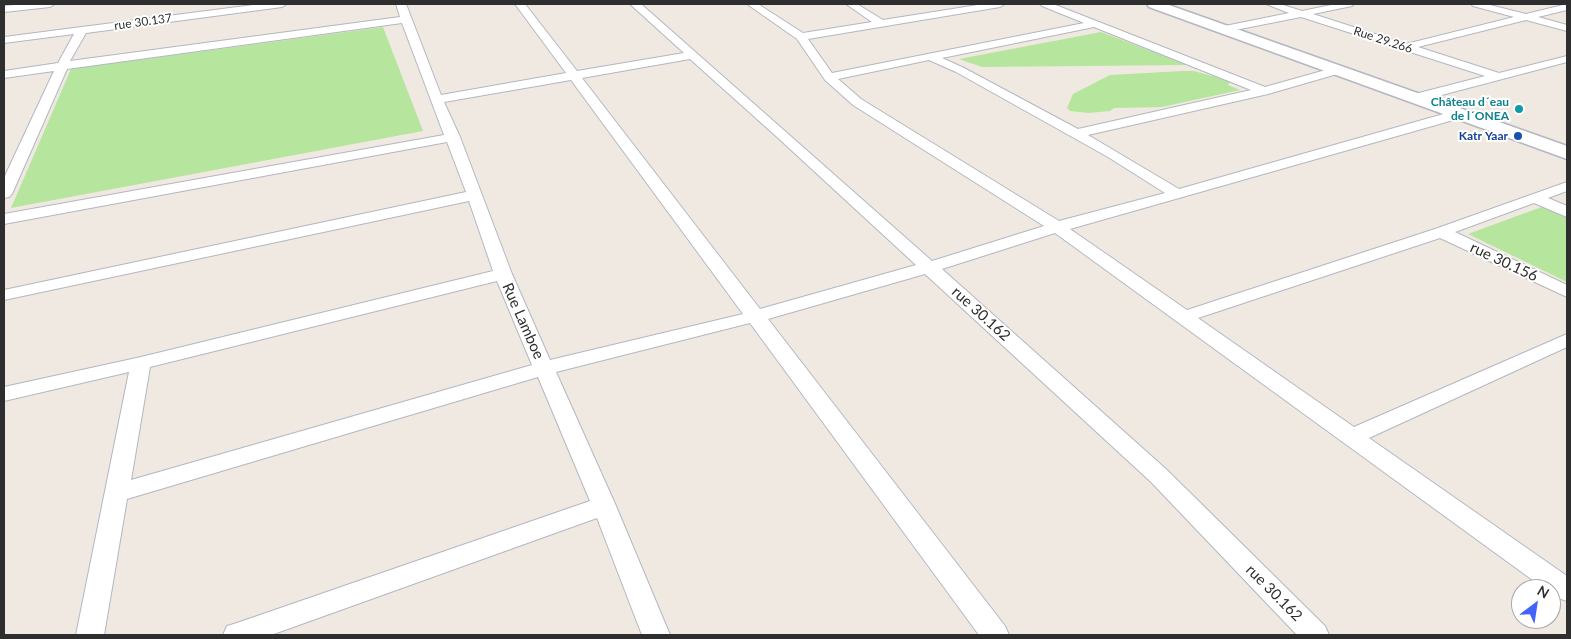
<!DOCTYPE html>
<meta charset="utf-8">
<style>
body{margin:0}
#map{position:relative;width:1571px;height:639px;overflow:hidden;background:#efe9e1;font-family:Lato,sans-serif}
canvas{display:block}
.frame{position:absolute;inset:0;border:5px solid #2e2e2e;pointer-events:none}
.north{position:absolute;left:1511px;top:579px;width:50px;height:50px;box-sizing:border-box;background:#fff;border:1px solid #ababab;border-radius:50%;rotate:31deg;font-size:14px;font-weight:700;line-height:20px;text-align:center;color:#2e2e2e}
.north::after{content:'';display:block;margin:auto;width:18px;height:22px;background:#4264fb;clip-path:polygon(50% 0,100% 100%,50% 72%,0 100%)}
</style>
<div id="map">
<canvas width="1571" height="639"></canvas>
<div class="frame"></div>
<div class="north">N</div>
</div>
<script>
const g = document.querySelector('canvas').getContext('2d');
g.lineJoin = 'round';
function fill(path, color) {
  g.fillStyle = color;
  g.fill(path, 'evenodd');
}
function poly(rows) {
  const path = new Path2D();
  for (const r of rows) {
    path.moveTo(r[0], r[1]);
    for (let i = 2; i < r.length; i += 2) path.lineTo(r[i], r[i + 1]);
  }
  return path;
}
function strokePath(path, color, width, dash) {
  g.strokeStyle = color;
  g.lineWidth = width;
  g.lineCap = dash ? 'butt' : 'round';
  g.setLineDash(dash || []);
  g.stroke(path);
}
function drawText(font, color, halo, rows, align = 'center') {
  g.font = font + ' Lato,sans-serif';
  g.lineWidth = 4;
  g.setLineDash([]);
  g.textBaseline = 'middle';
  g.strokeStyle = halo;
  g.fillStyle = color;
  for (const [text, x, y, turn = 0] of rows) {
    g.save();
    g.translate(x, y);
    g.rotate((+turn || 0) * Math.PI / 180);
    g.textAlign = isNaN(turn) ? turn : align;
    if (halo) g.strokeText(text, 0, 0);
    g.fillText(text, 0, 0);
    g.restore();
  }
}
const green = poly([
 [383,27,423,131,11,208,71,69],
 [1101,32,1188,65,982,67,959,59],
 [1182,71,1194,71,1223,79,1230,82,1228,85,1240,90,1162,107,1114,108,1110,111,1089,113,1070,111,1067,108,1073,94,1110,75],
 [1547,205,1567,214,1567,282,1468,234]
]);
const street = poly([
 [25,4,55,4,50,7,4,12,4,6,25,4],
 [261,4,287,4,282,7,86,33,70,61,400,17,396,4,406,4,441,95,566,73,515,4,525,4,577,71,684,53,630,4,641,4,932,261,1044,226,853,105,825,80,797,39,747,4,758,4,803,33,872,22,846,4,857,4,883,20,984,4,1005,4,1000,7,808,39,832,73,1084,23,1042,6,1040,4,1053,4,1265,87,1340,66,1344,68,1346,70,1344,72,1268,94,1088,135,1179,189,1454,111,1464,111,1465,114,1464,117,1070,229,1187,310,1435,229,1567,182,1567,191,1548,198,1567,206,1567,217,1534,203,1455,232,1567,285,1567,297,1440,238,1198,318,1354,427,1567,334,1567,347,1369,438,1567,576,1567,601,1558,598,1551,593,1551,589,1545,589,1055,233,942,269,1167,470,1325,626,1329,635,1297,635,1151,482,925,274,768,319,1005,626,1009,635,979,635,750,323,556,372,616,506,670,635,642,635,597,518,271,635,223,635,227,626,237,623,590,501,538,377,127,499,104,635,76,635,129,372,4,401,4,387,141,357,493,271,469,201,4,300,4,290,466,192,447,142,4,224,4,214,444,135,402,23,67,69,12,194,9,197,4,198,4,178,54,71,4,78,4,71,58,63,74,34,4,43,4,37,261,4],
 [1094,27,1251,90,1078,129,964,68,942,58,1094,27],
 [690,59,777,137,916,265,760,309,582,78,690,59],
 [929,60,956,72,1108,157,1165,193,1059,221,861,99,838,79,929,60],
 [571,80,743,314,550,360,512,274,460,137,444,102,571,80],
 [497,281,532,365,131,480,150,367,497,281],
 [1266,4,1280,4,1302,11,1336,4,1354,4,1352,6,1313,14,1406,44,1514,17,1473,6,1471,4,1486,4,1526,14,1567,4,1567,10,1538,17,1567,25,1567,31,1526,20,1418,47,1499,73,1567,56,1567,62,1415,102,1409,98,1411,95,1485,76,1301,17,1225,32,1220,29,1225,26,1289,13,1266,4]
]);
const secondary = poly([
 [1147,4,1166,4,1567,146,1567,159,1149,7,1147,4]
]);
const markers = [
 [1519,109,5,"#0f9aa8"],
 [1518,136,5,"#1a4fb4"]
];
const farStreetnames = [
 ["rue 30.137",143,22,-8],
 ["Rue 29.266",1383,40,18]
];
const farCulturenames = [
 ["Château d´eau",1509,102],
 ["de l´ONEA",1509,116]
];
const farTransitnames = [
 ["Katr Yaar",1508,136]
];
const streetNames = [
 ["rue 30.156",1504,262,25],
 ["rue 30.162",981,314,42],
 ["Rue Lamboe",523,321,66],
 ["rue 30.162",1274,593,45]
];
fill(green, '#b6e59e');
strokePath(street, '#b4b7c1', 2);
strokePath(secondary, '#b4b7c1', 3);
fill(street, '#fff');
fill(secondary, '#fff');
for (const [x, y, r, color] of markers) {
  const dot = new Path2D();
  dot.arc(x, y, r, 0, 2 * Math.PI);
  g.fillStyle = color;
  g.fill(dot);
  strokePath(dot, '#fff', 2);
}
drawText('12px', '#2e2e2e', '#fff', farStreetnames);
drawText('bold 12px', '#0d838f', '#fff', farCulturenames, 'right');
drawText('bold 12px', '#164399', '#fff', farTransitnames, 'right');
drawText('15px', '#2e2e2e', '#fff', streetNames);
</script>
